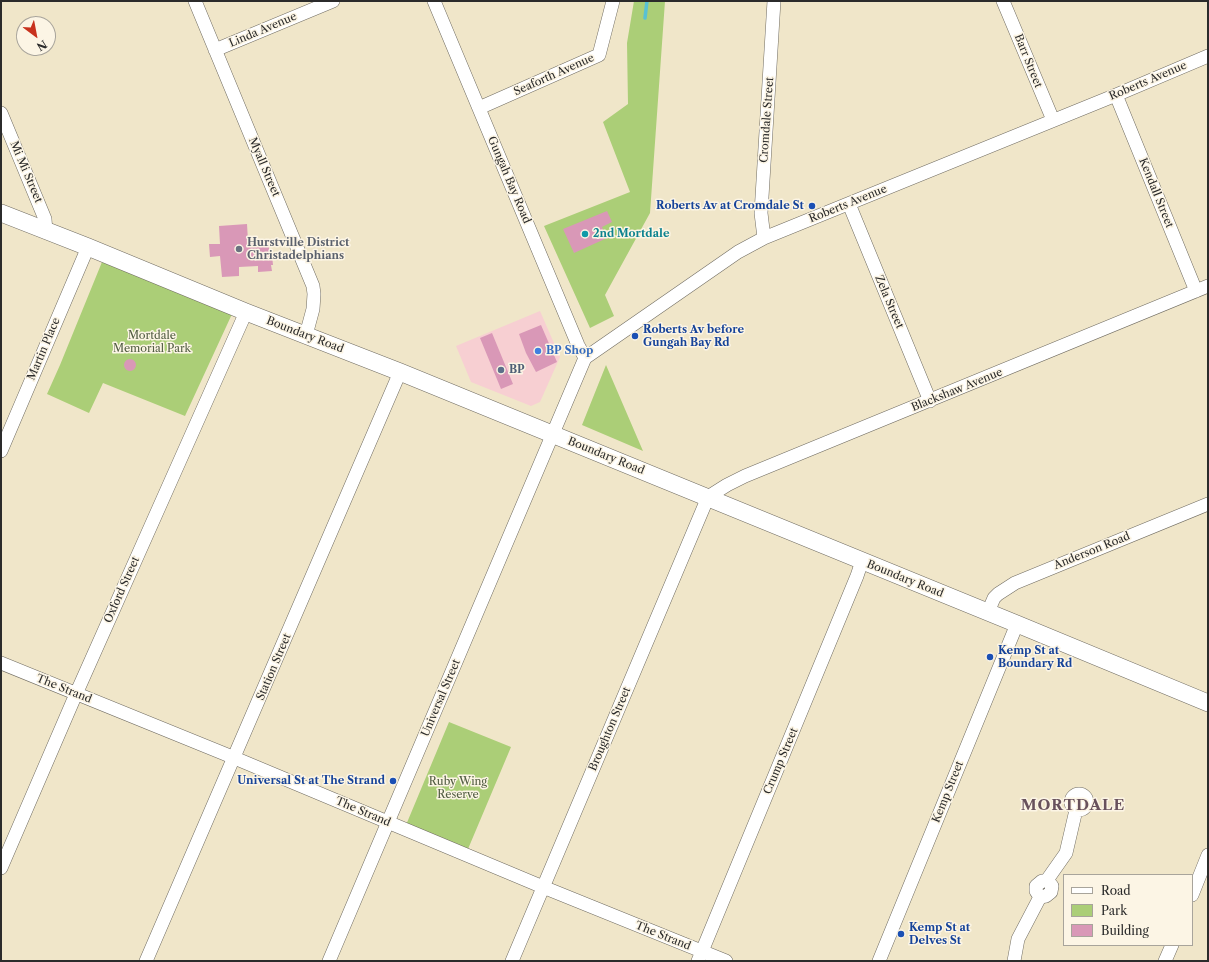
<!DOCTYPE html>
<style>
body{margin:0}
#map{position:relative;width:1209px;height:962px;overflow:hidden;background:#f0e6c9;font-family:"Libre Caslon Text",serif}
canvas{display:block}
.frame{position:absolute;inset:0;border:2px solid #2b2b2b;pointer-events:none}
.legend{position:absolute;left:1063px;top:874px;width:130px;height:72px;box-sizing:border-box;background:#fcf5e5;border:1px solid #a8a49b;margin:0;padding:5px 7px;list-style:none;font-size:12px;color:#2b2b2b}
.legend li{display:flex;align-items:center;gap:8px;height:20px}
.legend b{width:20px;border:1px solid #a8a49b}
.north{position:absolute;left:16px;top:16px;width:40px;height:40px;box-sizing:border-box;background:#fcf5e5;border:1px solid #a8a49b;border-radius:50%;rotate:148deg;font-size:11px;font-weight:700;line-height:16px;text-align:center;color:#2b2b2b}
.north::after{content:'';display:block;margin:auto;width:14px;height:18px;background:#c8321e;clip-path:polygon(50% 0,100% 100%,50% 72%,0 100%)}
</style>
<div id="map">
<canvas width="1209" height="962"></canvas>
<div class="frame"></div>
<ul class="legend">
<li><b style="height:5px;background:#fff"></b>Road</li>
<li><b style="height:11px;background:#abce77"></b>Park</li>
<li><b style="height:11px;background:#d998b7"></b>Building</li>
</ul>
<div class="north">N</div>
</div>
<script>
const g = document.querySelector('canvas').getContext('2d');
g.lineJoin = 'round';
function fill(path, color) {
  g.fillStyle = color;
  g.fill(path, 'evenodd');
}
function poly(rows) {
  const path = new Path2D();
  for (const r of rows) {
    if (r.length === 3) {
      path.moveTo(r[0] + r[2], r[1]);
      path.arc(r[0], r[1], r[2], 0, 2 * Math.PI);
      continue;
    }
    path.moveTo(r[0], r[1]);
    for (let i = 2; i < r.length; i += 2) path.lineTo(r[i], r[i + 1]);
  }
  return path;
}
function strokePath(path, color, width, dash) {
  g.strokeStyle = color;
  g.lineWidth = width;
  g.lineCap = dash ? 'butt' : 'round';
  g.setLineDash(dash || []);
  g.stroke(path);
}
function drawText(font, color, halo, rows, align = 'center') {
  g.font = font + ' "Libre Caslon Text",serif';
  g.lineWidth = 3;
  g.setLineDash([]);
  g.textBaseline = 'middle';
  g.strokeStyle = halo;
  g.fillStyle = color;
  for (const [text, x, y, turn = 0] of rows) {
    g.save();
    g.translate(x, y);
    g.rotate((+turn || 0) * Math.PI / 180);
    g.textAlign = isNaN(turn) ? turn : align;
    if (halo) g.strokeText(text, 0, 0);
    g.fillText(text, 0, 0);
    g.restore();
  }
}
const built = poly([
 [540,311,560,357,540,402,531,406,471,382,456,346]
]);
const green = poly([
 [634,1,665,1,650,213,605,295,614,316,590,328,544,226,630,192,603,122,628,104,627,43],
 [102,262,232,314,185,416,103,383,89,413,47,394,60,365],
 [606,365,643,451,582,425],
 [449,722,511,747,468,849,406,825]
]);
const stream = poly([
 [645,18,647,1]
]);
const building = poly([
 [607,211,612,222,602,227,607,238,574,253,563,229],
 [247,224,248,241,256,241,256,246,269,245,269,253,272,252,272,255,273,265,271,265,272,271,258,272,258,266,239,267,239,276,222,277,220,256,210,257,209,244,220,244,219,226],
 [541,325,557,362,536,372,526,353,519,334],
 [492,333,513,384,501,389,480,338],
 [130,365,6]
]);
const minor = poly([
 [195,1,313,286,314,294,313,309,306,335],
 [434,1,578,345,585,358],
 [1003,1,1053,120],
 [215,50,333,1],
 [1116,95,1196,291],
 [479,108,599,55,613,1],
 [1,113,45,219,46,232],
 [849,204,930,401],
 [764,238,761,213,774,1],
 [1,451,88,247],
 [988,612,994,598,998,594,1015,583,1208,504],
 [1,663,225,754,543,887,726,961],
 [1079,802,8],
 [1,868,76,694,246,312],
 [1192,895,1208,855],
 [1040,897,1046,896,1051,892,1052,886,1047,880],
 [146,961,400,372],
 [329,961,585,358,738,252,764,238,1116,95,1208,56],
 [512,961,708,497,727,485,745,476,1208,286],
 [698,961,857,576,862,561],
 [879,961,1017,624],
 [1014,961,1018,939,1040,897,1036,891,1036,886,1042,881,1047,880,1066,853,1076,810],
 [1165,961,1172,945]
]);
const major = poly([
 [1,213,88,247,246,312,400,372,1017,624,1208,703]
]);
const markers = [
 [812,206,4,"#1a4fb4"],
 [585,234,4,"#0f9aa8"],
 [239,249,4,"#6b7280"],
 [635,336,4,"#1a4fb4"],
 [538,351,4,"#3f7fe0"],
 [501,370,4,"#5c6f8a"],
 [990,657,4,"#1a4fb4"],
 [393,781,4,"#1a4fb4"],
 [901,934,4,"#1a4fb4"]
];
const streetNames = [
 ["Linda Avenue",263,30,-23],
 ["Barr Street",1028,61,68],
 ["Seaforth Avenue",554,75,-24],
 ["Roberts Avenue",1148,81,-23],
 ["Cromdale Street",767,120,-86],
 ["Myall Street",264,167,67],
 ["Mi Mi Street",26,172,67],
 ["Gungah Bay Road",509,180,67],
 ["Kendall Street",1156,193,68],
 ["Roberts Avenue",848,204,-22],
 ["Zela Street",889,302,67],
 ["Boundary Road",305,335,21],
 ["Martin Place",44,349,-67],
 ["Blackshaw Avenue",957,390,-22],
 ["Boundary Road",606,456,22],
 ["Anderson Road",1092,551,-22],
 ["Boundary Road",905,579,22],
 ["Oxford Street",122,590,-66],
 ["Station Street",274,667,-67],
 ["The Strand",64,689,22],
 ["Universal Street",441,698,-67],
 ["Broughton Street",610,729,-67],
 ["Crump Street",781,761,-67],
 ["Kemp Street",948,792,-68],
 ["The Strand",363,812,23],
 ["The Strand",663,936,22]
];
const transitNames = [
 ["Roberts Av at Cromdale St",804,206,"right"],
 ["Roberts Av before",643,330],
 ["Gungah Bay Rd",643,343],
 ["Kemp St at",998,651],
 ["Boundary Rd",998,664],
 ["Universal St at The Strand",385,781,"right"],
 ["Kemp St at",909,928],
 ["Delves St",909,941]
];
const cultureNames = [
 ["2nd Mortdale",593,234]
];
const worshipNames = [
 ["Hurstville District",247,243],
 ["Christadelphians",247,256]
];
const parkNames = [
 ["Mortdale",152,336],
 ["Memorial Park",152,349],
 ["Ruby Wing",458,782],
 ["Reserve",458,795]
];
const shopNames = [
 ["BP Shop",546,351]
];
const serviceNames = [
 ["BP",509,370]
];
const districtNames = [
 ["MORTDALE",1073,806]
];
fill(built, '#f7cfd2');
fill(green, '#abce77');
strokePath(stream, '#58c1d4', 3.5);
fill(building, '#d998b7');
strokePath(minor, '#706c62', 14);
strokePath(major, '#706c62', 18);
strokePath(minor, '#fff', 13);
strokePath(major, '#fff', 17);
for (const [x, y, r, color] of markers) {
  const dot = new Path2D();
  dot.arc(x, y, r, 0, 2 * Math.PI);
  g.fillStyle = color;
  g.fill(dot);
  strokePath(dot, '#fcf5e5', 1.5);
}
drawText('11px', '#2b2b2b', '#fcf5e5', streetNames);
drawText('bold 11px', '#164399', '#fcf5e5', transitNames, 'left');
drawText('bold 11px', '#0d838f', '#fcf5e5', cultureNames, 'left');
drawText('bold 11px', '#5b616d', '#fcf5e5', worshipNames, 'left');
drawText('11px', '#515c42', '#fcf5e5', parkNames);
drawText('bold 11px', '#366cbe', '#fcf5e5', shopNames, 'left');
drawText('bold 11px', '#4e5e75', '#fcf5e5', serviceNames, 'left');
g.letterSpacing = '1px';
drawText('bold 15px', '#68515c', '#fcf5e5', districtNames);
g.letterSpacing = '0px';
</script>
